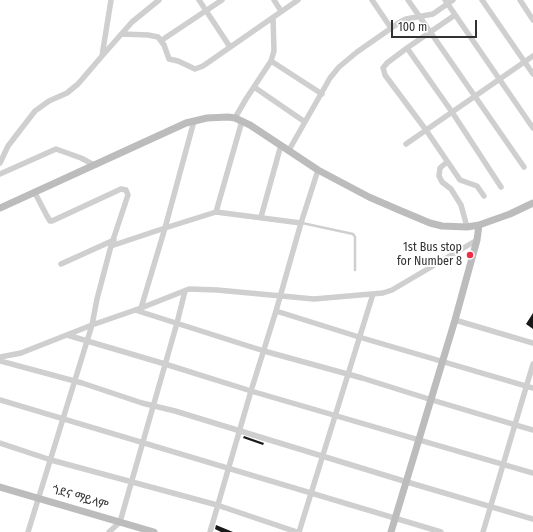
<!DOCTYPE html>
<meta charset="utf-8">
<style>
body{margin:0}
#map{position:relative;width:533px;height:532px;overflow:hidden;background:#fff;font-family:"Fira Sans Condensed",sans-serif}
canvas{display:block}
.scale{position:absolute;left:391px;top:20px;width:86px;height:18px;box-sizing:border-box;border:2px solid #323232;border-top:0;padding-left:5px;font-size:12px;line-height:14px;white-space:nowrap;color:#323232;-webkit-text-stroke:3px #fff;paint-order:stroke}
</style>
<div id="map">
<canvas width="533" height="532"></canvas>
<div class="scale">100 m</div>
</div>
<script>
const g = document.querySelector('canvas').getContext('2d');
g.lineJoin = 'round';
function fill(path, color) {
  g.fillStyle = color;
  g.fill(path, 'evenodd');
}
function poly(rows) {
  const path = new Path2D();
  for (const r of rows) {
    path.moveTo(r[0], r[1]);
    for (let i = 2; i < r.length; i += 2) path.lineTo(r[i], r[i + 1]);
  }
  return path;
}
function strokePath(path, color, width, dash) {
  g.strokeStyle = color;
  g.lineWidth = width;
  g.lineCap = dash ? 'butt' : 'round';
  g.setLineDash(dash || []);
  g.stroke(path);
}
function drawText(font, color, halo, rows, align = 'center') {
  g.font = font + ' "Fira Sans Condensed","Noto Sans Ethiopic",sans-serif';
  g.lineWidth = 4;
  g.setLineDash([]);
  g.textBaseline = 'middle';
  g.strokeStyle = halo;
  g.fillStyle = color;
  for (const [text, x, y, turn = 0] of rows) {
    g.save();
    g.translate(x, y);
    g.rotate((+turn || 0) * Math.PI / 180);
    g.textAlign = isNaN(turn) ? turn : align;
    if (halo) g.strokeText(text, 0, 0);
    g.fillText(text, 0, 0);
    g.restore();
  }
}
const building = poly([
 [533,313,533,329,526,324],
 [244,436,264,443,263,445,243,438],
 [216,525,233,532,221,532,215,529]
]);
const lane = poly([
 [302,223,353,234,355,237,355,270]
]);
const street = poly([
 [199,0,230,47],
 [274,0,281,11],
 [372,0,391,28],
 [408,0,524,167],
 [445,0,533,128],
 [482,0,533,74],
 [520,0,533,20],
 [455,15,407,48,387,63,383,68,384,71,385,75,426,130,460,180,477,186,484,196],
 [122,34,148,35,158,37,164,45,169,59,178,61,195,69,203,66,298,0],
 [162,40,222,0],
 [407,48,452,112,501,187],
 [102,56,132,22,159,0],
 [271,61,322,94],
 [254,87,305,122],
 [235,118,246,99,271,61,274,51,273,18],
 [406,144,533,56],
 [289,150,330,78,339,67,357,52,400,22,406,19,433,14,453,0],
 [447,162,440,168,439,176,442,182,451,189,461,205,467,227],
 [0,163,8,146,35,111,49,101,67,93,78,84,102,56,111,0],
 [0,174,56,149,81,158,94,165],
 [216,212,242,121],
 [261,217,281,145],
 [111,246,165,228,216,212,301,223],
 [61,264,114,240],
 [141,308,165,228,194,121],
 [135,310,264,351,362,378,432,400,533,430],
 [276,311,359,337,533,388],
 [455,320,533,343],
 [67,335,165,364,251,391,533,473],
 [0,357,21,353,92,325,141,308,189,289,217,290,314,299,383,293,392,290,477,240],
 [0,361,82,383,142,403,175,411,407,482,533,519],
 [0,400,441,532],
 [0,443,51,460,217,505,297,532],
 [28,532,92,325,97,299,111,246,128,195,126,190,121,189,52,221,50,221,47,216,35,193],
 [109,532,120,522,177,323,185,291],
 [210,532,251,391,276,311,301,223,318,170],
 [299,532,373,294],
 [483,532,533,364]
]);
const secondary = poly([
 [0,208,186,123,207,118,228,117,235,118,250,125,318,170,369,197,399,210,430,223,442,226,467,227,479,225],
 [0,487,154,532],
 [391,532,455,320,477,240,479,225,510,214,533,203]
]);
const markers = [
 [470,255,4,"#ef2e45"]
];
const poiNames = [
 ["1st Bus stop",462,248],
 ["for Number 8",462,262]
];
const streetNames = [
 ["ጎደና ማይላም",80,498,17]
];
fill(building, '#191919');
strokePath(lane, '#cfcfcf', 2.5);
strokePath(street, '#cfcfcf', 5.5);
strokePath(secondary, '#bcbcbc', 7);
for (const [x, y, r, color] of markers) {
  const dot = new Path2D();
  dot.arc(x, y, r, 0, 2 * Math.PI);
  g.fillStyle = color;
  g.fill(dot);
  strokePath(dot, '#fff', 1.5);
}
drawText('12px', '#323232', '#fff', poiNames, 'right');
drawText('12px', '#323232', '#fff', streetNames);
</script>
